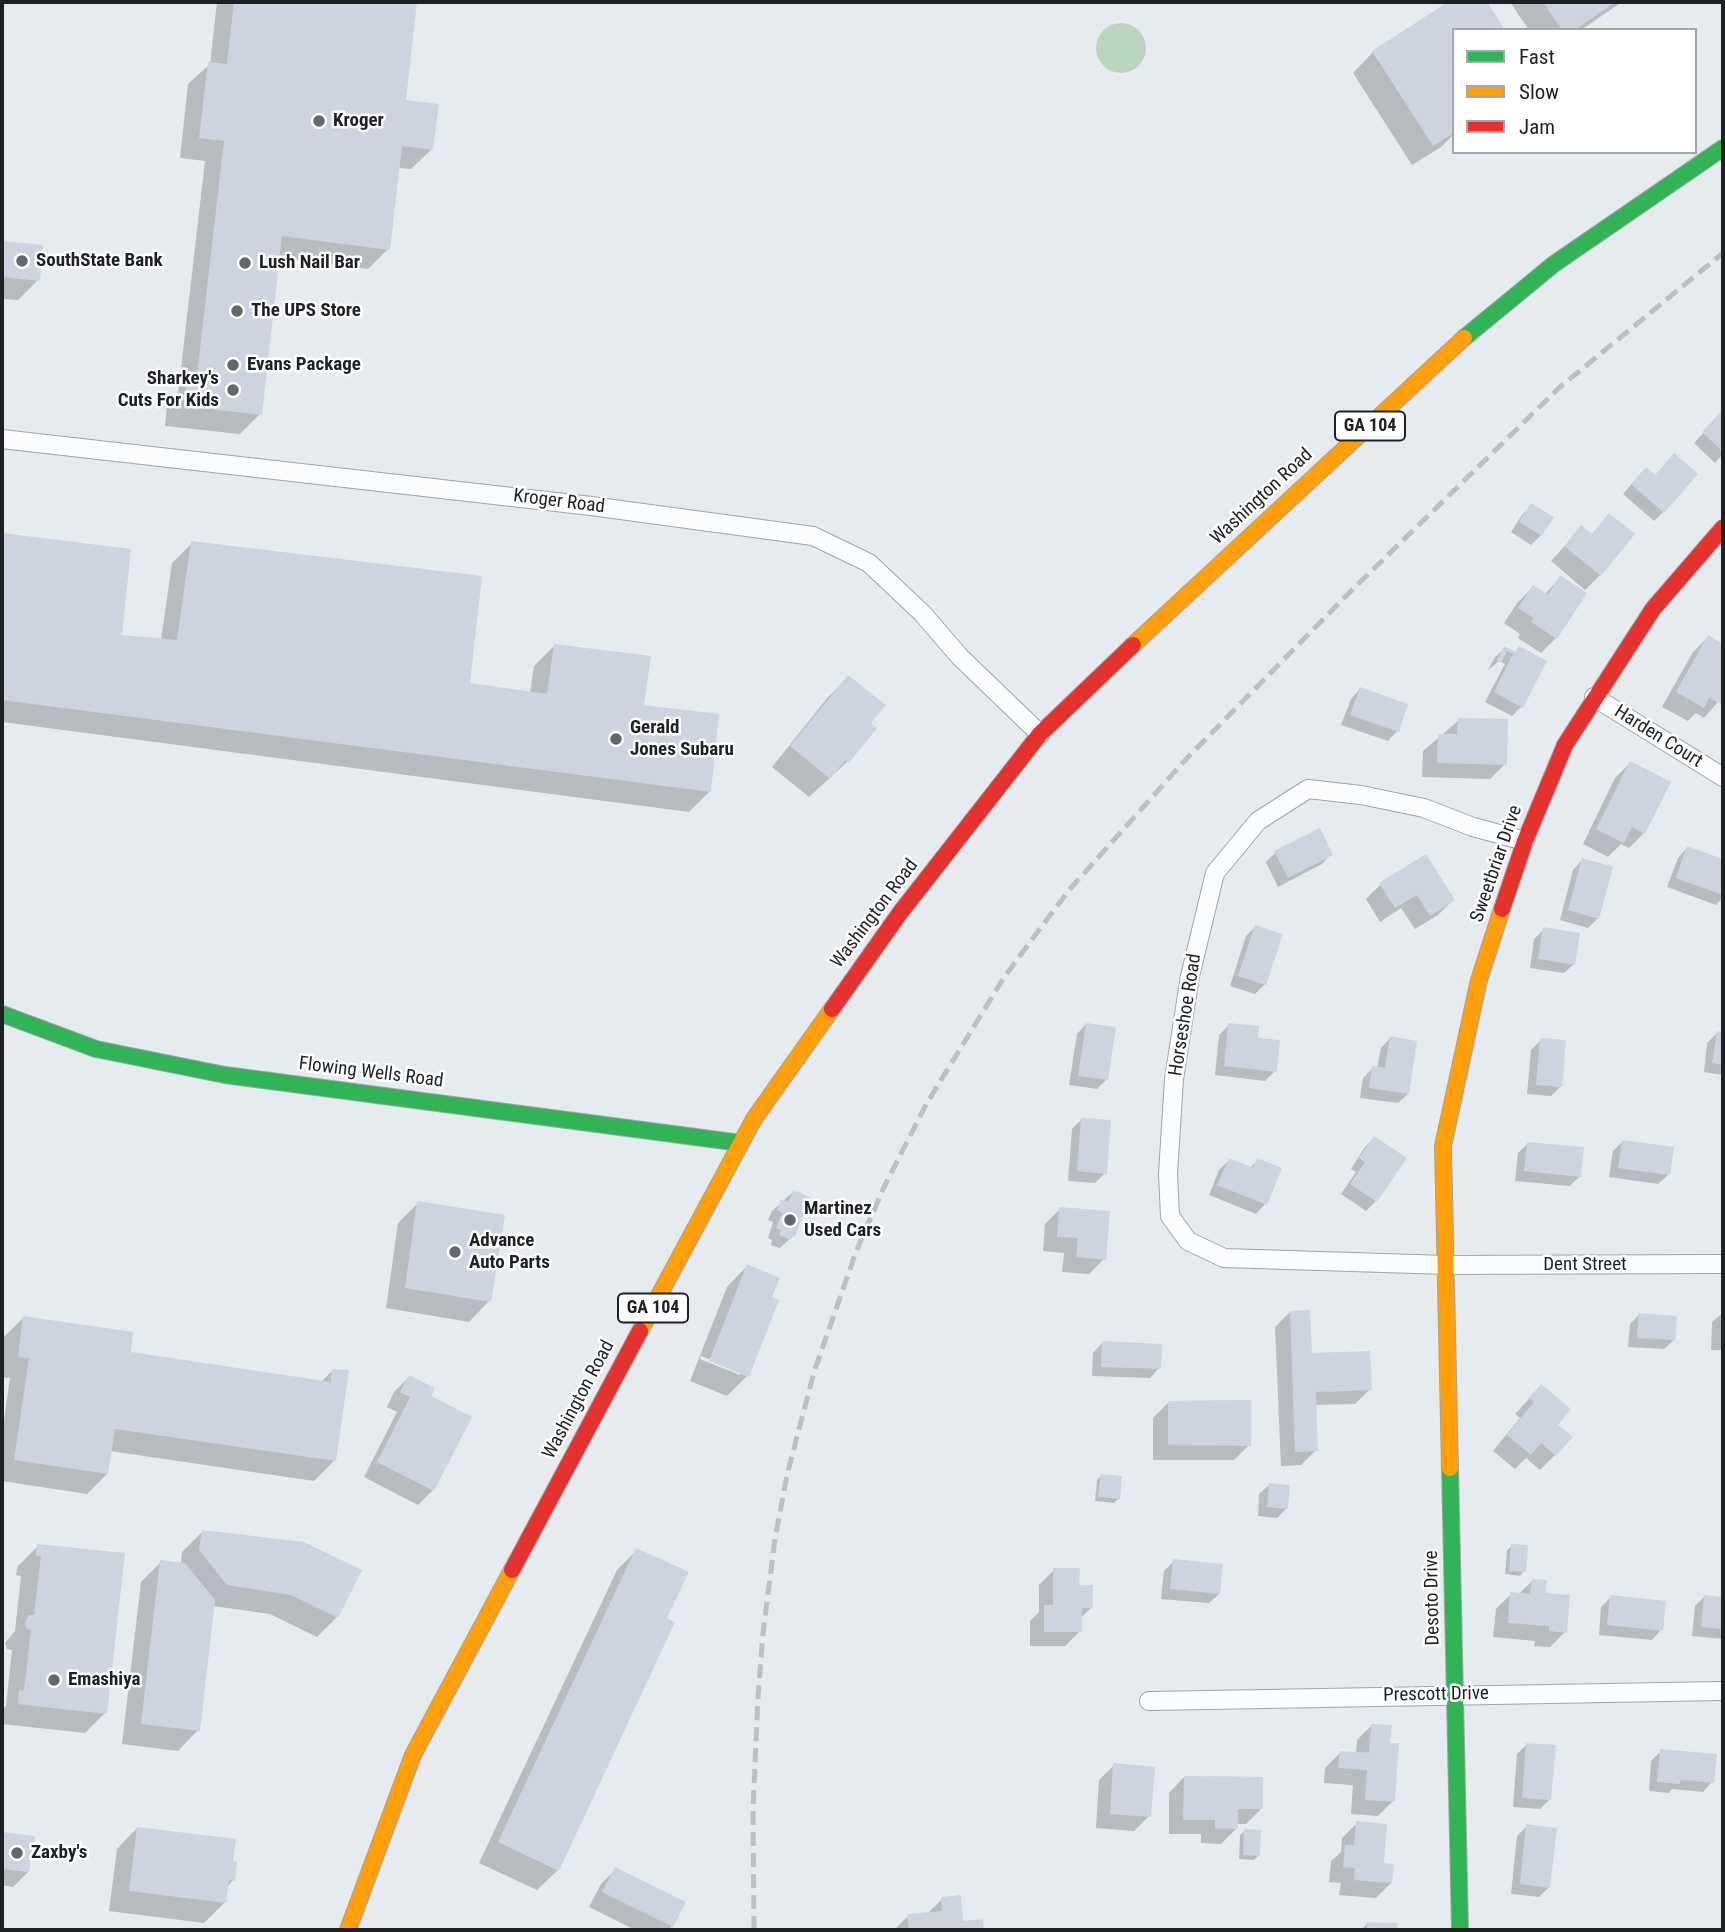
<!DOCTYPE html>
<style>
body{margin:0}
#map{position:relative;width:1725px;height:1932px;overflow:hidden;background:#e6ebf0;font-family:"Roboto Condensed",sans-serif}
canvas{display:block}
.frame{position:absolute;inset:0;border:4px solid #1e2023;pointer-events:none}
.legend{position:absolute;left:1452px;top:28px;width:245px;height:126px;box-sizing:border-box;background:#fff;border:2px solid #a5a6a7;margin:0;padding:9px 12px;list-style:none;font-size:21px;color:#1e2023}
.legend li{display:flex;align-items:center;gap:14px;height:35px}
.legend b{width:35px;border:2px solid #a5a6a7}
</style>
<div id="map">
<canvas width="1725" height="1932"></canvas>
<div class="frame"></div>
<ul class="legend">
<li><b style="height:9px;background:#30b455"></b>Fast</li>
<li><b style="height:9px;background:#ff9f0a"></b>Slow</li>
<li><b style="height:9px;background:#e5322d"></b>Jam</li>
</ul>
</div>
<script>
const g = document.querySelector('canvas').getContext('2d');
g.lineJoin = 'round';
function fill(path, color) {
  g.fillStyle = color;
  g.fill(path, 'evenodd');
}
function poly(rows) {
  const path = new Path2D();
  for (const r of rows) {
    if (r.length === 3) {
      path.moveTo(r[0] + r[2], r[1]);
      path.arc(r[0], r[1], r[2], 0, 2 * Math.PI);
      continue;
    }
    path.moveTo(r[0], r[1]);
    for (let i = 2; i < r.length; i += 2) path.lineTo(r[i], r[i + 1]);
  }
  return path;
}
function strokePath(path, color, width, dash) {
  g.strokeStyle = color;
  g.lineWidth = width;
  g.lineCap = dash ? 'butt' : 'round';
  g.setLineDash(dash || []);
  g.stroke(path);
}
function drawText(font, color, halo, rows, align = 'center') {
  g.font = font + ' "Roboto Condensed",sans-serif';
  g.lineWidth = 5;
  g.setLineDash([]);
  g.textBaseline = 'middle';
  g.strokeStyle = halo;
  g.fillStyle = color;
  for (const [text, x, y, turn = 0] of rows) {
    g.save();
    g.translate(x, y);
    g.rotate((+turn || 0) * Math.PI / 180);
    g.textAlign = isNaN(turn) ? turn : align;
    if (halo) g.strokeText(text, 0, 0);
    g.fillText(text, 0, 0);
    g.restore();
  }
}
const green = poly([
 [1121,48,25]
]);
const shadow = poly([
 [217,2,416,2,404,101,432,149,411,169,398,168,388,249,368,269,277,258,260,414,240,434,165,426,167,405,178,394,205,161,180,158,188,84,210,64],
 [1451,2,1484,2,1503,30,1454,30,1454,134,1441,147,1412,165,1353,73,1373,52],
 [1510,2,1622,2,1581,30,1529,30],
 [2,243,41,247,38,280,18,300,2,299],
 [1723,412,1723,454,1715,463,1694,443],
 [1636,479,1663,512,1654,521,1623,494],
 [1531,505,1541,535,1531,545,1511,532,1522,515],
 [1610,515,1600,575,1585,590,1551,561,1582,527,1591,535],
 [2,535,129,550,120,636,161,640,172,563,192,543,469,685,530,693,534,666,554,646,642,706,710,791,689,812,2,722],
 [1560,578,1556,638,1541,653,1518,638,1520,634,1504,623,1518,602,1533,587,1544,595],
 [1708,637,1723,646,1721,676,1723,677,1723,696,1704,718,1696,713,1688,721,1662,707,1693,652],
 [1505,648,1515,653,1521,707,1512,716,1485,702,1505,664,1499,661,1488,670,1495,657],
 [849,677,869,723,875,728,847,762,809,797,772,767,828,697],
 [1360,689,1397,731,1388,741,1341,725,1351,699],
 [1459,720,1505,764,1490,779,1422,777,1423,751],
 [1630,763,1644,833,1629,848,1621,844,1608,857,1583,844,1615,778],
 [1687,848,1723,861,1723,897,1716,905,1667,887,1678,858],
 [1275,853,1331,854,1322,864,1278,887,1266,862],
 [1582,860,1598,918,1588,928,1560,920,1573,870],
 [1381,884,1453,900,1438,915,1415,929,1401,908,1380,922,1366,899],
 [1255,927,1265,984,1255,994,1230,986,1246,936],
 [1544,929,1574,964,1564,973,1530,968,1534,939],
 [1086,1024,1107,1079,1097,1089,1069,1085,1077,1034],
 [1229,1025,1256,1040,1275,1071,1265,1081,1215,1075,1219,1035],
 [1717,1033,1723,1034,1723,1075,1704,1072,1707,1043],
 [1390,1038,1408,1094,1398,1103,1360,1098,1363,1078,1373,1068,1377,1069,1381,1048],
 [1541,1040,1561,1086,1551,1096,1527,1094,1531,1050],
 [1082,1119,1105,1173,1095,1183,1068,1181,1072,1129],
 [1374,1138,1405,1158,1376,1201,1366,1211,1341,1194,1356,1172,1351,1169,1365,1147],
 [1622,1142,1668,1175,1658,1184,1609,1177,1613,1151],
 [1527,1144,1580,1176,1570,1186,1515,1181,1518,1153],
 [1229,1160,1250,1168,1258,1160,1279,1169,1265,1204,1256,1214,1209,1195,1219,1170],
 [793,1192,793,1236,780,1248,771,1245,772,1240,768,1238,773,1222,768,1220,772,1211],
 [418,1203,489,1301,469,1322,386,1308,398,1223],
 [1060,1209,1104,1259,1089,1274,1062,1272,1064,1253,1043,1251,1045,1224],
 [747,1266,747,1376,727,1396,690,1381,727,1287],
 [701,1356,740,1371,740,1375,700,1359],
 [1290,1312,1310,1355,1370,1389,1355,1404,1314,1405,1316,1450,1301,1465,1281,1466,1275,1327],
 [1723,1313,1723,1350,1711,1350,1712,1322],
 [1639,1315,1674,1340,1664,1349,1628,1347,1630,1324],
 [23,1318,129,1354,321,1382,333,1370,334,1461,314,1481,110,1451,107,1474,87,1494,2,1481,2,1434,10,1378,2,1377,3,1338],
 [1102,1343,1159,1368,1150,1378,1092,1376,1093,1353],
 [409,1377,433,1490,418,1505,364,1477,397,1412,387,1407,394,1392],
 [1541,1386,1556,1425,1555,1455,1540,1470,1526,1458,1515,1469,1493,1451,1520,1418,1515,1414],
 [1168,1403,1249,1445,1234,1460,1153,1460,1153,1418],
 [1101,1476,1118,1499,1114,1503,1095,1501,1097,1480],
 [1269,1485,1287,1508,1277,1518,1258,1516,1259,1494],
 [202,1532,337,1617,317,1637,270,1614,213,1606,198,1730,178,1751,122,1744,141,1582,161,1562,181,1564,182,1552],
 [38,1546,105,1713,85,1733,2,1724,2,1710,6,1706,12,1650,7,1649,5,1643,15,1631,21,1576,16,1575,18,1566],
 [1512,1546,1524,1571,1520,1576,1505,1574,1507,1550],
 [637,1550,558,1870,537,1890,479,1863,617,1570],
 [1174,1561,1219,1594,1209,1603,1161,1599,1164,1571],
 [1054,1570,1078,1587,1091,1608,1080,1618,1080,1631,1065,1646,1030,1646,1030,1621,1039,1612,1039,1585],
 [1532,1581,1544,1595,1565,1632,1550,1647,1534,1646,1535,1641,1493,1637,1496,1609,1511,1594,1518,1595],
 [1611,1597,1661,1630,1652,1640,1599,1635,1601,1607],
 [1704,1597,1723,1598,1723,1639,1692,1636,1695,1606],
 [1372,1725,1388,1744,1393,1801,1378,1816,1351,1814,1353,1785,1324,1783,1325,1768,1340,1753,1356,1754,1357,1740],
 [1527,1744,1550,1799,1540,1809,1513,1807,1517,1754],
 [1661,1751,1712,1782,1703,1792,1672,1789,1669,1793,1649,1791,1651,1761],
 [1114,1765,1149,1816,1134,1831,1096,1828,1099,1780],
 [1184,1777,1261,1809,1246,1824,1236,1824,1236,1829,1221,1844,1201,1843,1201,1834,1169,1834,1169,1793],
 [1357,1823,1391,1883,1376,1898,1339,1895,1341,1883,1329,1882,1331,1861,1341,1852,1342,1838],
 [1527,1826,1549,1887,1539,1897,1511,1894,1517,1836],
 [137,1828,231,1863,233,1880,227,1887,225,1902,204,1923,109,1911,117,1849],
 [1245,1830,1258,1856,1254,1860,1239,1859,1240,1835],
 [2,1834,33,1838,28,1872,13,1887,2,1885],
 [616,1869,672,1926,668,1930,635,1930,589,1907,601,1884],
 [942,1899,962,1923,981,1921,982,1930,894,1930,908,1916,927,1914],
 [1368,1923,1396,1924,1396,1930,1361,1930]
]);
const building = poly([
 [234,2,417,2,406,100,439,104,433,150,402,146,390,250,282,236,262,415,184,406,187,383,196,384,224,141,199,138,208,62,227,64],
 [1448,2,1487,2,1505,30,1454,30,1454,133,1433,146,1372,51],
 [1543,2,1615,2,1575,30,1562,30],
 [2,241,43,245,40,281,2,277],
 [1723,409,1723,452,1702,432],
 [1674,453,1698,474,1664,513,1631,484,1646,467,1655,475],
 [1531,503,1554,517,1542,536,1519,522],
 [1609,513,1635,534,1601,576,1564,546,1581,525,1592,534],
 [2,533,131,549,122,635,177,640,191,541,482,576,470,683,547,694,554,644,651,656,644,705,719,714,711,792,2,700],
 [1560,575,1587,593,1557,639,1531,622,1534,618,1518,608,1533,585,1548,595],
 [1708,635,1723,644,1723,699,1721,704,1709,698,1704,708,1676,692],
 [1504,646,1516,652,1519,646,1547,661,1523,708,1494,692,1513,654,1507,651,1501,663,1497,660],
 [848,675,886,705,871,723,877,728,849,763,845,760,830,779,790,746],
 [1360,687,1408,704,1399,732,1350,715],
 [1458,718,1508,719,1507,765,1437,763,1438,734,1457,734],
 [1630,761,1671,782,1645,834,1632,827,1624,843,1596,829],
 [1320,828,1333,855,1288,878,1274,851],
 [1687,846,1723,859,1723,895,1676,878],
 [1426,854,1455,900,1430,916,1417,895,1395,908,1379,883],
 [1582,858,1613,867,1599,919,1568,910],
 [1255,925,1283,934,1266,985,1238,976],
 [1543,927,1580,933,1575,965,1538,959],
 [1086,1023,1116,1027,1108,1080,1078,1076],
 [1228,1023,1259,1026,1258,1038,1280,1040,1277,1072,1224,1066],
 [1717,1031,1723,1032,1723,1065,1712,1063],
 [1390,1036,1417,1041,1409,1094,1369,1088,1372,1066,1385,1068],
 [1540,1038,1566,1040,1562,1087,1536,1085],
 [1081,1118,1111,1120,1107,1174,1077,1171],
 [1374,1136,1407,1158,1377,1202,1350,1184,1365,1162,1359,1158],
 [1622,1140,1674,1147,1670,1175,1618,1168],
 [1527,1142,1584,1147,1581,1177,1524,1171],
 [1229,1158,1253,1168,1257,1158,1282,1168,1267,1205,1217,1185],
 [793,1190,810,1197,795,1237,792,1236,791,1240,779,1235,781,1230,776,1228,782,1213,777,1210,781,1199,788,1202],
 [417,1201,505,1215,491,1302,405,1288],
 [1059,1207,1110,1211,1106,1260,1076,1257,1078,1238,1057,1237],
 [747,1264,780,1278,772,1297,779,1300,749,1377,709,1361],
 [1310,1310,1312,1353,1370,1351,1372,1390,1316,1392,1318,1451,1295,1452,1290,1311],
 [1639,1313,1677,1316,1675,1340,1637,1338],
 [23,1316,133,1332,131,1352,331,1382,332,1369,349,1370,336,1461,115,1429,108,1474,14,1460,29,1358,18,1357],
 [1102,1341,1162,1344,1161,1369,1101,1367],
 [409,1375,435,1388,431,1396,472,1417,434,1491,377,1462,410,1397,400,1392],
 [1541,1384,1571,1409,1558,1425,1573,1437,1556,1456,1541,1443,1531,1455,1507,1435,1534,1402,1529,1398],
 [1251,1400,1251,1446,1168,1445,1168,1401],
 [1101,1474,1122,1476,1120,1499,1098,1497],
 [1269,1483,1290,1485,1288,1509,1267,1507],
 [202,1530,304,1542,362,1570,338,1618,291,1595,227,1585,199,1550],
 [37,1544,125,1553,107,1714,18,1704,19,1690,24,1691,31,1630,27,1629,25,1622,29,1615,34,1615,41,1556,36,1556],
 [1511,1544,1528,1545,1526,1572,1509,1571],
 [636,1548,689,1572,667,1618,675,1622,559,1871,498,1842],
 [1173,1559,1223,1564,1220,1594,1170,1589],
 [160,1560,185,1563,215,1600,200,1731,141,1724],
 [1053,1568,1080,1568,1079,1585,1093,1585,1093,1608,1082,1608,1082,1632,1044,1632,1044,1605,1053,1605],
 [1532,1579,1547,1580,1546,1593,1570,1595,1567,1633,1549,1631,1549,1626,1508,1623,1510,1592,1530,1594],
 [1610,1595,1666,1601,1663,1631,1607,1625],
 [1704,1595,1723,1597,1723,1629,1701,1627],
 [1371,1724,1392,1725,1390,1743,1399,1743,1395,1802,1365,1800,1367,1770,1338,1768,1340,1751,1369,1753],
 [1526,1743,1556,1745,1551,1800,1522,1798],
 [1660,1749,1717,1754,1714,1783,1681,1780,1680,1784,1657,1782],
 [1113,1763,1155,1767,1151,1817,1110,1814],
 [1184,1776,1263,1777,1263,1809,1238,1809,1238,1829,1215,1829,1215,1820,1183,1820],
 [1356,1821,1387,1824,1384,1863,1394,1864,1392,1883,1354,1880,1355,1868,1343,1867,1345,1845,1354,1845],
 [1526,1824,1557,1828,1550,1888,1520,1884],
 [137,1827,236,1839,233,1861,237,1862,235,1881,229,1880,226,1903,129,1891],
 [1244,1829,1261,1830,1260,1856,1243,1855],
 [2,1832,35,1836,29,1872,2,1869],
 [615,1867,686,1902,673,1927,602,1892],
 [961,1895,963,1921,983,1919,984,1930,909,1930,907,1914,942,1911,941,1897],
 [1367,1922,1398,1923,1397,1930,1367,1930]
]);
const street = poly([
 [2,439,591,506,813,536,869,563,922,613,960,657,1040,734],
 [1594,697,1723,777],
 [1525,841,1473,827,1424,808,1361,795,1308,789,1258,821,1215,873,1190,976,1174,1079,1168,1174,1170,1216,1188,1241,1224,1258,1447,1265,1723,1264],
 [1149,1701,1723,1691]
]);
const fast = poly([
 [1464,338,1554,264,1723,148],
 [2,1014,96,1049,225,1075,741,1143],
 [1450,1468,1460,1930]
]);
const slow = poly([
 [1133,645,1464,338],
 [640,1331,754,1119,832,1009],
 [1450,1468,1443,1146,1479,980,1502,909],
 [348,1930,413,1755,512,1570]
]);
const jam = poly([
 [1502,909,1525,841,1565,745,1653,609,1723,528],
 [832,1009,900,913,1040,734,1133,645],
 [512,1570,640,1331]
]);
const rail = poly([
 [754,1930,753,1810,758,1697,763,1633,775,1539,787,1475,814,1372,856,1252,884,1187,927,1103,1003,979,1030,942,1070,889,1188,757,1351,591,1560,387,1723,253]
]);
const markers = [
 [319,121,7,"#64676b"],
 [22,261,7,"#64676b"],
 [245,263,7,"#64676b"],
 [237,311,7,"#64676b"],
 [233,365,7,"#64676b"],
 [233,390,7,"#64676b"],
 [616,739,7,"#64676b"],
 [790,1220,7,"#64676b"],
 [455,1252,7,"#64676b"],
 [54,1680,7,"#64676b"],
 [17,1853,7,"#64676b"]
];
const shields = [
 [1370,426,70],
 [653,1308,70]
];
const shieldNames = [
 ["GA 104",1370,426],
 ["GA 104",653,1308]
];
const poiNames = [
 ["Kroger",333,121],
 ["SouthState Bank",36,261],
 ["Lush Nail Bar",259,263],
 ["The UPS Store",251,311],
 ["Evans Package",247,365],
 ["Sharkey's",219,379,"right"],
 ["Cuts For Kids",219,401,"right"],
 ["Gerald",630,728],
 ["Jones Subaru",630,750],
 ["Martinez",804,1209],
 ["Used Cars",804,1231],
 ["Advance",469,1241],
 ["Auto Parts",469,1263],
 ["Emashiya",68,1680],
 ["Zaxby's",31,1853]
];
const streetNames = [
 ["Washington Road",1262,497,-43],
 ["Kroger Road",559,502,7],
 ["Harden Court",1658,737,32],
 ["Sweetbriar Drive",1497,864,-71],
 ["Washington Road",875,914,-53],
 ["Horseshoe Road",1186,1015,-81],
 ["Flowing Wells Road",371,1073,7],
 ["Dent Street",1585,1265],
 ["Washington Road",579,1400,-62],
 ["Desoto Drive",1433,1598,-91],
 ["Prescott Drive",1436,1695,-1]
];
fill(green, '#bad6bf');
fill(shadow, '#0003');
fill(building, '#cdd4df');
strokePath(street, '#a1a5a8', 20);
strokePath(fast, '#a1a5a8', 18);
strokePath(slow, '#a1a5a8', 18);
strokePath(jam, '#a1a5a8', 18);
strokePath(street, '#fbfcfd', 18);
strokePath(fast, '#30b455', 16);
strokePath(slow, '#ff9f0a', 16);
strokePath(jam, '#e5322d', 16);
strokePath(rail, '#bdbfc0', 5, [14, 7]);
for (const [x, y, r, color] of markers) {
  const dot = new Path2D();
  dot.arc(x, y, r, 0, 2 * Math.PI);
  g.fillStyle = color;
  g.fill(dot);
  strokePath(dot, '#fff', 2.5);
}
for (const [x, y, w] of shields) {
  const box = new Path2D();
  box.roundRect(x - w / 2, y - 14.5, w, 29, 5);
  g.fillStyle = '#fff';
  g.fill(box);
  strokePath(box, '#1e2023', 2);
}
drawText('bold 18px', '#1e2023', null, shieldNames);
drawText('bold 19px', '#1e2023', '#fff', poiNames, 'left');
drawText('19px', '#1e2023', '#fff', streetNames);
</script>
